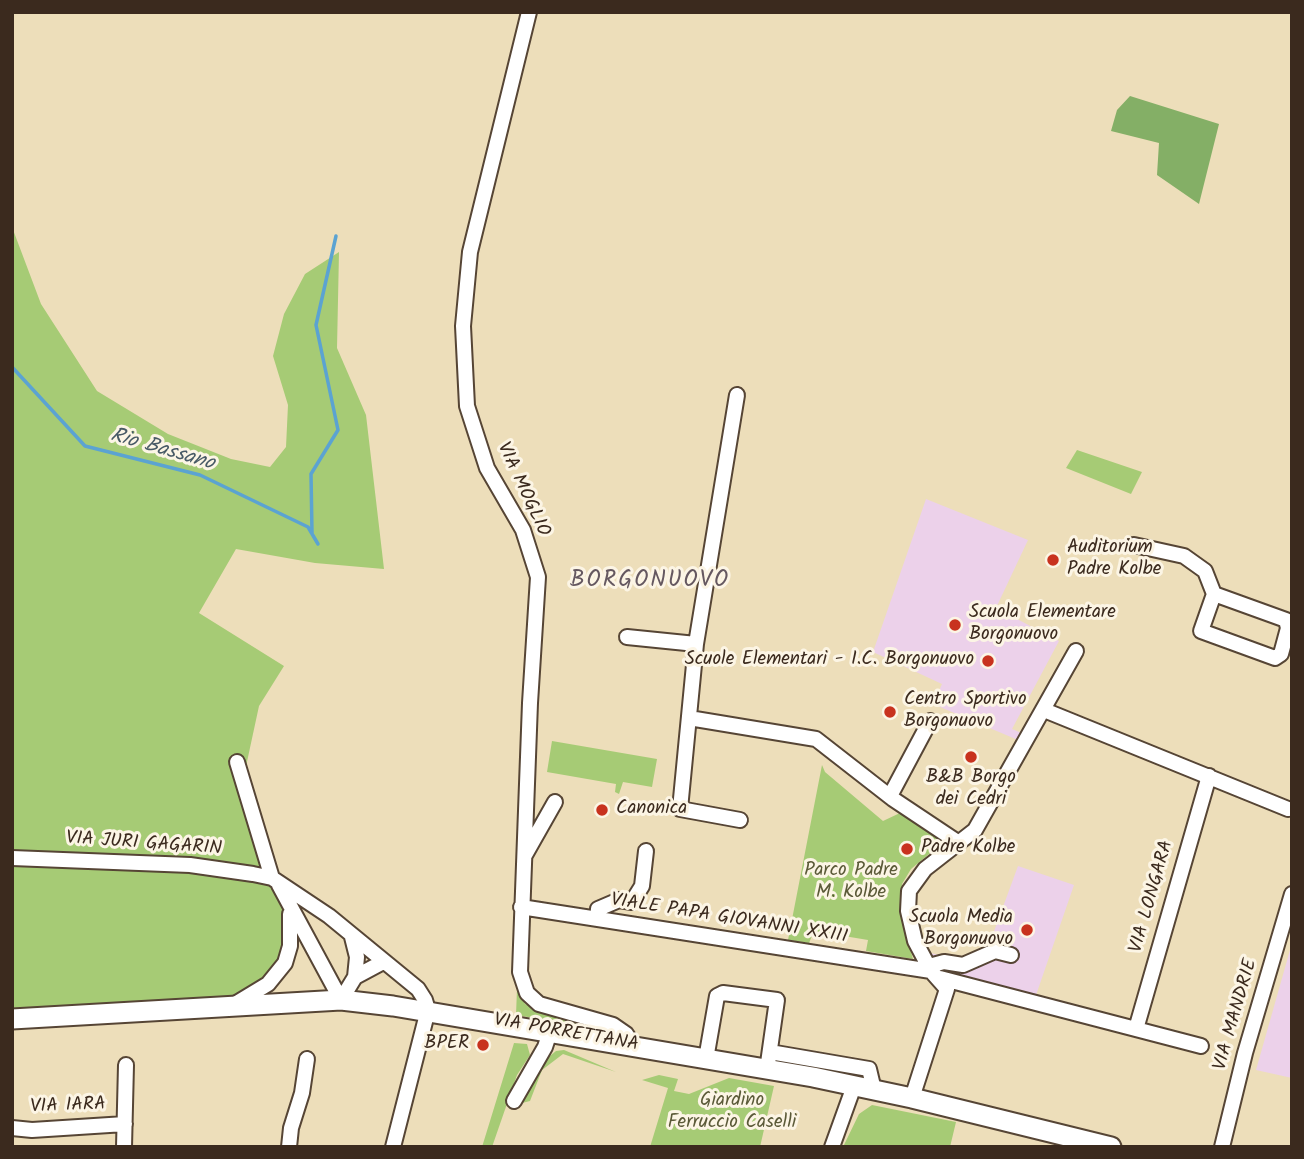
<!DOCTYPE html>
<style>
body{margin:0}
#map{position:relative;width:1304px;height:1159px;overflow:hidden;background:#eddeba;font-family:Kalam,sans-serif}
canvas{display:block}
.frame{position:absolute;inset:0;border:14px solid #3b2a1e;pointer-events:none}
</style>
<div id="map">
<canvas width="1304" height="1159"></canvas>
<div class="frame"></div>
</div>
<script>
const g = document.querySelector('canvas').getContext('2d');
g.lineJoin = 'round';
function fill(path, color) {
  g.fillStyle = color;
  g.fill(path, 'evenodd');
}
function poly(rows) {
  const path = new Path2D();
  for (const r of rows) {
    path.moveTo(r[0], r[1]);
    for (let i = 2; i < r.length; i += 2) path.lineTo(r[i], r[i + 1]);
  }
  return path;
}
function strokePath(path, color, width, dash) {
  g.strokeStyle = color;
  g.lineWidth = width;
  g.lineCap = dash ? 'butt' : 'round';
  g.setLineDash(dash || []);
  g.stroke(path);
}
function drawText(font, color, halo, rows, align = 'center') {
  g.font = font + ' Kalam,sans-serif';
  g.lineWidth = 6;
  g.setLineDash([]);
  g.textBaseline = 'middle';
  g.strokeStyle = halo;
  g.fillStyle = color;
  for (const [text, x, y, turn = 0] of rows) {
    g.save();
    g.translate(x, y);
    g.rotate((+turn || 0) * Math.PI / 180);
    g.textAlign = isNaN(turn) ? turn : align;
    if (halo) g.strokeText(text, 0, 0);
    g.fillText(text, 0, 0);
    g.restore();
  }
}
const built = poly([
 [926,499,1028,540,996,608,1059,641,1012,729,1029,736,1025,743,933,704,942,684,873,652],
 [1018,866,1074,885,1035,998,942,975,930,953,962,960,989,945],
 [1292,943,1292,1078,1256,1070]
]);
const green = poly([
 [12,227,41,304,97,391,168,434,231,459,270,467,286,447,288,405,273,356,284,314,305,274,339,252,337,348,366,415,384,569,315,563,236,549,199,613,284,666,259,706,245,771,283,900,286,947,277,972,247,1002,12,1020],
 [1077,450,1142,472,1131,494,1066,468],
 [552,741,657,759,652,787,623,782,619,794,615,792,616,784,547,772],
 [822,765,825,772,883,821,900,813,936,836,938,844,934,850,911,869,902,884,902,921,913,959,866,951,868,940,814,931,809,943,788,940],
 [517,989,525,1004,539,1011,605,1030,516,1015],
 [514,1043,527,1044,530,1055,517,1075,492,1147,482,1147],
 [564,1050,616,1072,563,1054,542,1070,530,1101,522,1103,529,1079,545,1060,556,1051],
 [659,1075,678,1079,674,1091,689,1094,729,1078,774,1086,760,1147,650,1147,668,1088,642,1080],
 [872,1105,956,1122,950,1147,843,1147,859,1114]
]);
const forest = poly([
 [1130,96,1219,124,1199,204,1157,175,1159,143,1111,131,1117,110]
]);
const stream = poly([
 [12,367,85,446,200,475,308,527,318,544],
 [312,533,311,474,338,430,316,325,336,236]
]);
const minor = poly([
 [529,12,470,252,463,326,467,406,487,468,523,530,538,577,530,703,520,972,527,993,539,1004,613,1025,626,1034,634,1046],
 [737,395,696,644,680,809,740,820],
 [1134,545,1184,556,1205,571,1214,594,1201,631,1275,658,1281,654,1288,628,1286,620,1214,594],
 [627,637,696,644],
 [1044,710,1288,809],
 [689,718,816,739,893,799,959,843],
 [237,762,272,878],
 [890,796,930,721],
 [525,855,555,802],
 [12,858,190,865,253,874,272,878,329,916,418,989,425,1000,428,1010,393,1147],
 [279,885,341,1000,355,977,357,957,352,937],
 [521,907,931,971],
 [597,919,598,909,619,900,632,902,642,886,646,851],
 [929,966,944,962,963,965,995,951,1011,955],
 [355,977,383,962],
 [940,978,1201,1046],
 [235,1004,268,984,285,963,290,946,290,914],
 [1136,1029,1209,776],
 [770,1052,869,1069,874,1090],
 [706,1059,717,996,723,993,777,1000,767,1070],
 [912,1098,947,989,931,971,915,941,908,911,909,891,925,869,975,830,1076,651],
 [514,1101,545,1047,550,1032],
 [12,1128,32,1130,125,1124],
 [124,1147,126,1065],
 [289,1147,291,1128,302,1093,307,1059],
 [832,1147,854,1086],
 [1222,1147,1245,1053,1292,894]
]);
const major = poly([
 [12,1019,341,1000,393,1006,813,1077,912,1098,1111,1147]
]);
const markers = [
 [1053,560,7,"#c8321e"],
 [955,625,7,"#c8321e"],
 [988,661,7,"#c8321e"],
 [890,712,7,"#c8321e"],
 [971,757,7,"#c8321e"],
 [602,810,7,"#c8321e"],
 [907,849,7,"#c8321e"],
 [1027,930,7,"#c8321e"],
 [483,1045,7,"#c8321e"]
];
const streetNames = [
 ["VIA MOGLIO",522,490,65],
 ["VIA JURI GAGARIN",144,845,4],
 ["VIA LONGARA",1153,897,-74],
 ["VIALE PAPA GIOVANNI XXIII",729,920,9],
 ["VIA MANDRIE",1237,1015,-74],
 ["VIA PORRETTANA",566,1034,10],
 ["VIA IARA",68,1107,-2]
];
const poiNames = [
 ["Auditorium",1067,549],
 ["Padre Kolbe",1067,571],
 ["Scuola Elementare",969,614],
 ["Borgonuovo",969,636],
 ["Scuole Elementari - I.C. Borgonuovo",974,661,"right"],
 ["Centro Sportivo",904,701],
 ["Borgonuovo",904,723],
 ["B&B Borgo",971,779,"center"],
 ["dei Cedri",971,801,"center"],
 ["Canonica",616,810],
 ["Padre Kolbe",921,849],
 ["Scuola Media",1013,919,"right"],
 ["Borgonuovo",1013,941,"right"],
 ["BPER",469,1045,"right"]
];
const parkNames = [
 ["Parco Padre",851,872],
 ["M. Kolbe",851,894],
 ["Giardino",732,1102],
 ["Ferruccio Caselli",732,1124]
];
const waterNames = [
 ["Rio Bassano",162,451,16]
];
const quarterNames = [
 ["BORGONUOVO",650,582]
];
fill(built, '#ecd1ea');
fill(green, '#a6cb75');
fill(forest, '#84af66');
strokePath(stream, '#5ba3d2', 3.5);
strokePath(minor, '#564535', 18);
strokePath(major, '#564535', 23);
strokePath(minor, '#fff', 14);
strokePath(major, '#fff', 19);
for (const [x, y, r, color] of markers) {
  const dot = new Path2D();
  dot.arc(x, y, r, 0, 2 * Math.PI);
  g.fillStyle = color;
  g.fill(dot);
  strokePath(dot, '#fcf5e5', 2.5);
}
drawText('19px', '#3b2a1e', '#fcf5e5', streetNames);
drawText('19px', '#3b2a1e', '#fcf5e5', poiNames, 'left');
drawText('19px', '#5b5a38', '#fcf5e5', parkNames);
drawText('italic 21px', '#485a66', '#fcf5e5', waterNames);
g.letterSpacing = '2px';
drawText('23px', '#655860', '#fcf5e5', quarterNames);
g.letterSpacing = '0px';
</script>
